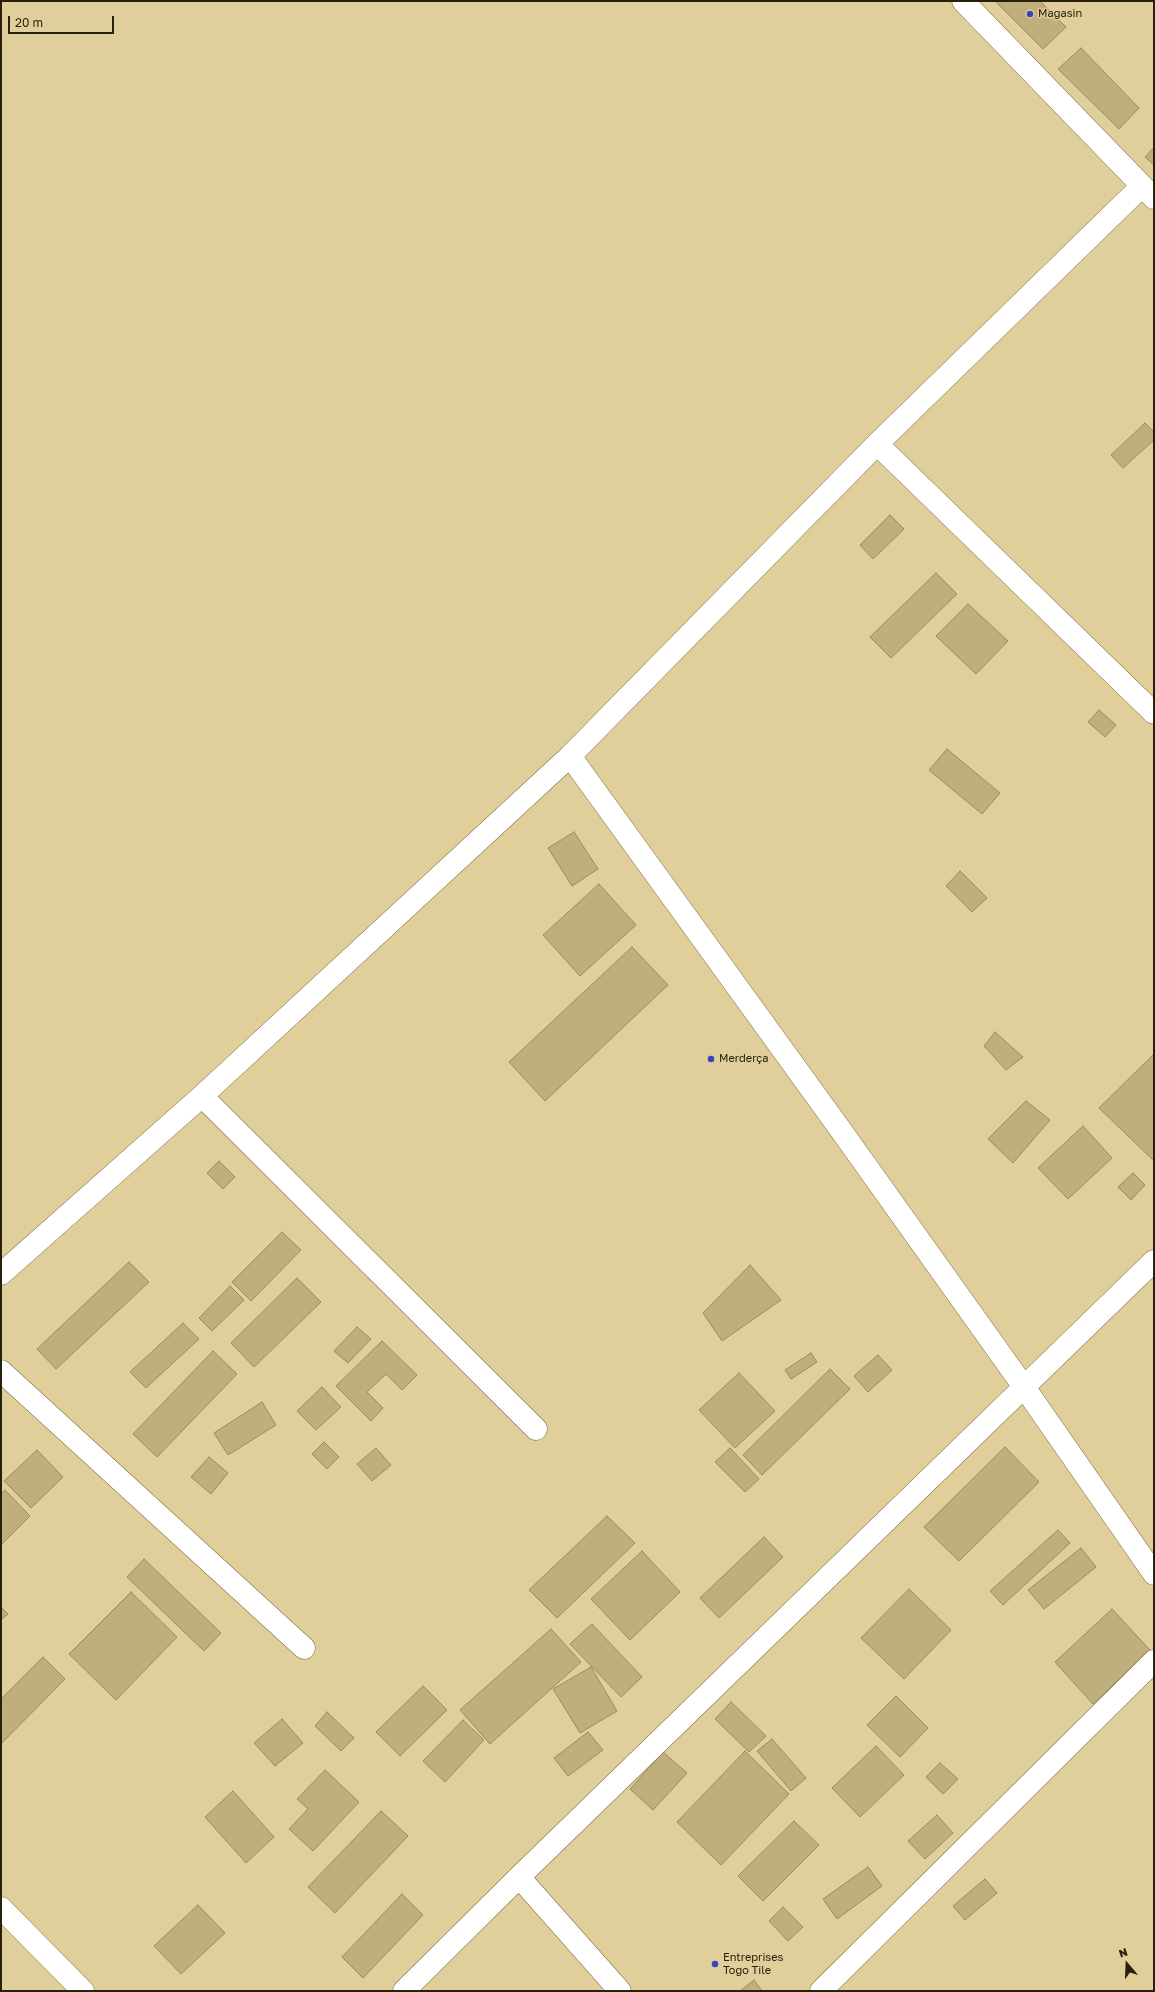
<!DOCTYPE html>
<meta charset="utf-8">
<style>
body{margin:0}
#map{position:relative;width:1155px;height:1992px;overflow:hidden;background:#e0ce9b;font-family:"Golos Text",sans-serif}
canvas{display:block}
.frame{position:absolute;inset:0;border:2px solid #27210c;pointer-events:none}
.north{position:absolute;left:1107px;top:1944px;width:40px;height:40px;-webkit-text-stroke:3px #e0ce9b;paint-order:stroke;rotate:341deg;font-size:11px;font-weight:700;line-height:16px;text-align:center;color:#27210c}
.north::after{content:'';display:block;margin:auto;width:14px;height:18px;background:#27210c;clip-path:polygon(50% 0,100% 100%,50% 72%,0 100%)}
.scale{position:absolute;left:8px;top:16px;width:106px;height:18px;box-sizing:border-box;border:2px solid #27210c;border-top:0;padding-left:5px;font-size:12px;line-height:14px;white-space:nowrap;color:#27210c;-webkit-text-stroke:3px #e0ce9b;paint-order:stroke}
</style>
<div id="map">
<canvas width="1155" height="1992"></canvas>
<div class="frame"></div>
<div class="north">N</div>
<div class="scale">20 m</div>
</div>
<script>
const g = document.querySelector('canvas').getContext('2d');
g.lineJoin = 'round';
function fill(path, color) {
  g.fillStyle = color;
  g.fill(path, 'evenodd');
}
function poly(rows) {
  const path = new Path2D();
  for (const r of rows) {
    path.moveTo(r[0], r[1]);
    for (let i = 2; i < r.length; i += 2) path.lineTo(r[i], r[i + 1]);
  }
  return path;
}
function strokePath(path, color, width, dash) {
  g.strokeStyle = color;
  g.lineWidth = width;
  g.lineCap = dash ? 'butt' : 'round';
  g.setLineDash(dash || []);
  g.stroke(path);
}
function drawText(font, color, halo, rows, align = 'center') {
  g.font = font + ' "Golos Text",sans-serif';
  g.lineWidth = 3;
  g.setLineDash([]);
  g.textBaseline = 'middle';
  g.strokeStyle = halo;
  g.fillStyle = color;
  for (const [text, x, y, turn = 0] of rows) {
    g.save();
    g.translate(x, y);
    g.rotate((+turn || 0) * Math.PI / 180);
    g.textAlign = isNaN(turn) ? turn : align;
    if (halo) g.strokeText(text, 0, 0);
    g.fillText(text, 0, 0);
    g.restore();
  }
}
const building = poly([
 [995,1,1040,1,1066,27,1043,49,995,1],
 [1081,48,1139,108,1119,129,1058,69,1081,48],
 [1154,147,1154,165,1145,157,1154,147],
 [1145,423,1154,432,1154,440,1123,468,1111,455,1145,423],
 [890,515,904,529,873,559,860,545,890,515],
 [936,573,957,594,891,658,870,637,936,573],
 [968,604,1008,641,976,674,936,636,968,604],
 [1099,710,1116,725,1105,737,1088,722,1099,710],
 [947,749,1000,793,982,814,929,770,947,749],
 [574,832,598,869,572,886,548,848,574,832],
 [960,871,987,898,972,912,946,886,960,871],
 [599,884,636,925,580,976,543,935,599,884],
 [632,947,668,985,545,1101,509,1062,632,947],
 [995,1032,1023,1057,1006,1070,984,1046,995,1032],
 [1153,1055,1154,1055,1154,1161,1099,1108,1153,1055],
 [1026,1101,1050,1120,1013,1163,988,1139,1026,1101],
 [1083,1126,1112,1158,1068,1199,1038,1168,1083,1126],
 [219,1161,235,1177,223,1189,207,1173,219,1161],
 [1133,1173,1145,1185,1131,1200,1118,1187,1133,1173],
 [282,1232,301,1250,251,1301,232,1282,282,1232],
 [129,1262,149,1282,56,1369,37,1349,129,1262],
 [750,1265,781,1300,722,1341,703,1313,750,1265],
 [297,1278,321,1302,254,1367,231,1343,297,1278],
 [230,1286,244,1300,212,1331,199,1318,230,1286],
 [183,1323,199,1339,146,1388,130,1372,183,1323],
 [357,1327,371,1339,348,1363,334,1351,357,1327],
 [382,1341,417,1375,402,1390,386,1374,367,1392,383,1408,371,1421,336,1386,382,1341],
 [213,1351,237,1374,157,1457,133,1434,213,1351],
 [811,1353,817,1362,791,1379,785,1370,811,1353],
 [878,1355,892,1370,868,1392,854,1376,878,1355],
 [830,1369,850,1389,762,1475,743,1455,830,1369],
 [739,1373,775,1411,735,1448,699,1410,739,1373],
 [322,1387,341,1407,316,1430,297,1411,322,1387],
 [262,1402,276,1425,228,1455,214,1433,262,1402],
 [324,1442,339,1457,327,1469,312,1454,324,1442],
 [1005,1447,1039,1482,959,1561,924,1527,1005,1447],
 [376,1448,391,1465,372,1481,357,1464,376,1448],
 [730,1448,759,1479,745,1492,715,1462,730,1448],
 [37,1450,63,1477,31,1508,4,1481,37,1450],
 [209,1457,228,1473,211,1494,191,1477,209,1457],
 [5,1490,30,1516,1,1545,1,1494,5,1490],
 [607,1516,635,1543,557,1618,529,1590,607,1516],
 [1058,1530,1070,1543,1003,1605,990,1591,1058,1530],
 [764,1537,783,1557,719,1618,700,1598,764,1537],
 [1081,1548,1096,1567,1044,1609,1028,1590,1081,1548],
 [642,1551,680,1592,630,1640,591,1599,642,1551],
 [144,1559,221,1633,204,1651,127,1577,144,1559],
 [909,1589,951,1630,904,1679,861,1638,909,1589],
 [131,1592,177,1637,116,1700,69,1654,131,1592],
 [1,1607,8,1614,1,1620,1,1607],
 [1112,1609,1150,1650,1093,1704,1055,1662,1112,1609],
 [592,1624,642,1677,621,1697,570,1644,592,1624],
 [551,1629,581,1662,490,1744,460,1710,551,1629],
 [43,1657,65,1679,1,1744,1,1699,43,1657],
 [591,1667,617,1711,580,1733,553,1689,591,1667],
 [423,1686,447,1710,400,1756,376,1732,423,1686],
 [896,1696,928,1728,900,1757,867,1725,896,1696],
 [731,1702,766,1736,749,1752,715,1719,731,1702],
 [327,1712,354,1738,341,1751,315,1726,327,1712],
 [282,1719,303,1743,275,1766,254,1743,282,1719],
 [463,1720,484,1740,445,1782,423,1761,463,1720],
 [588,1732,603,1750,568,1776,554,1758,588,1732],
 [772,1739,806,1778,791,1791,757,1751,772,1739],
 [876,1746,904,1775,860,1817,832,1788,876,1746],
 [745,1751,789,1794,721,1865,677,1822,745,1751],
 [663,1752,687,1773,653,1810,630,1789,663,1752],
 [940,1763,958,1779,943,1794,926,1777,940,1763],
 [325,1770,359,1802,313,1851,289,1829,308,1809,297,1799,325,1770],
 [233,1791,274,1837,246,1863,205,1817,233,1791],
 [381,1811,408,1836,335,1913,308,1887,381,1811],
 [937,1815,953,1833,925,1859,908,1841,937,1815],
 [794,1821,819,1845,763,1901,738,1876,794,1821],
 [868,1867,882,1886,837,1919,823,1899,868,1867],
 [985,1879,997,1893,965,1920,953,1906,985,1879],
 [402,1894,423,1915,363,1978,342,1957,402,1894],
 [198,1905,225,1933,181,1974,154,1946,198,1905],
 [783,1907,803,1927,788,1941,769,1921,783,1907],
 [754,1980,762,1991,740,1991,754,1980]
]);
const street = poly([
 [963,1,1154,198],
 [1142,186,877,444,570,756,840,1129,1024,1387,1154,1574],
 [877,444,1154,713],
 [202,1096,536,1429],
 [1,1274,202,1096,570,756],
 [1,1371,304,1648],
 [519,1877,620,1991],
 [1,1908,83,1991],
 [404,1991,519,1877,1154,1261],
 [821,1991,1154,1661]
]);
const markers = [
 [1030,14,4,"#3747b9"],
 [711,1059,4,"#3747b9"],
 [715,1964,4,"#3747b9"]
];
const poiNames = [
 ["Magasin",1038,14],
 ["Merderça",719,1059],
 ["Entreprises",723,1958],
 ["Togo Tile",723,1971]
];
fill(building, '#c0ae7c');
strokePath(building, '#9c8b5a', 1);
strokePath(street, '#80703f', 23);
strokePath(street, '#fff', 22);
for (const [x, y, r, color] of markers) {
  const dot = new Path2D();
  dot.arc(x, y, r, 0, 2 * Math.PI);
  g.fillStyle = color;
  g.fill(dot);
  strokePath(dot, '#e0ce9b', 1.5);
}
drawText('11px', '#27210c', '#e0ce9b', poiNames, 'left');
</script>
